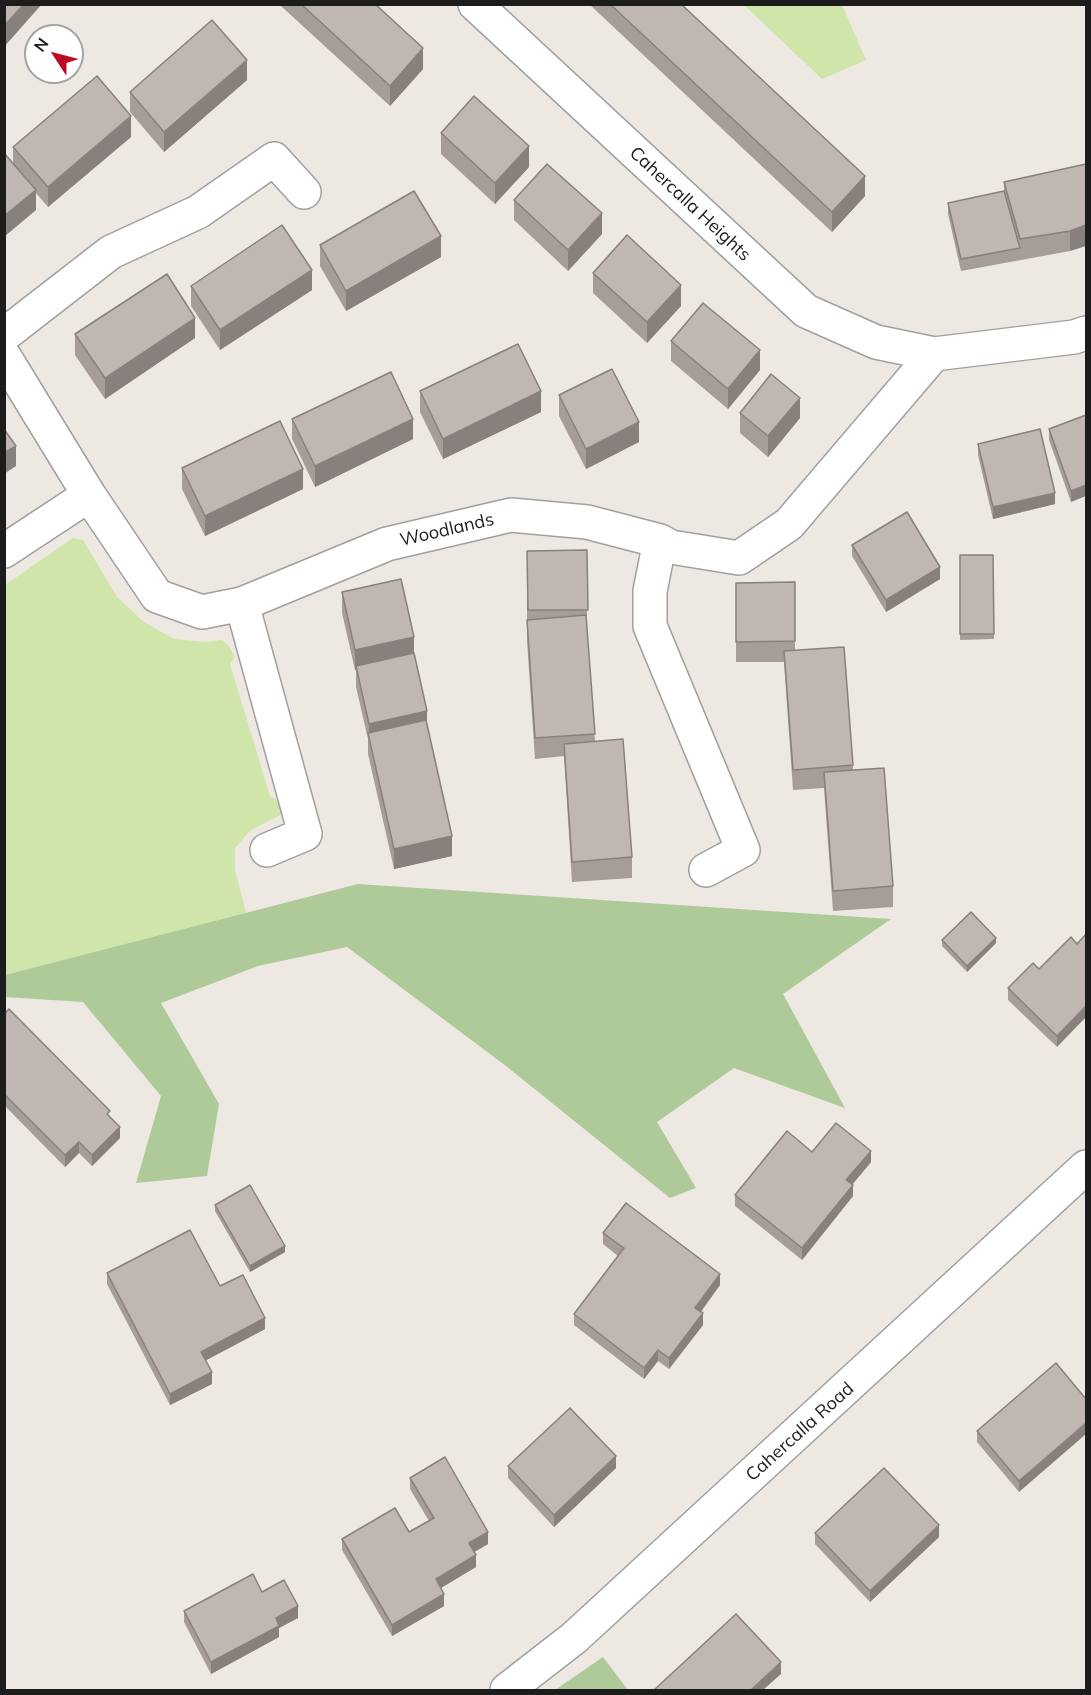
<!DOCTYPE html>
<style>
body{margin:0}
#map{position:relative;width:1091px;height:1695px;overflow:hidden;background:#ede8e2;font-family:Mulish,sans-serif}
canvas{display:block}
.frame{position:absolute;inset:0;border:6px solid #1c1c1c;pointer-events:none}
.north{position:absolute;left:24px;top:24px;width:60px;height:60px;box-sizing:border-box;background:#fff;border:2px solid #a4a4a4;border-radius:50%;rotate:306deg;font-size:16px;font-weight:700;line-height:24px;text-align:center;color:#1c1c1c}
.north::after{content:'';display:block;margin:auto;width:21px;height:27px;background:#be0b22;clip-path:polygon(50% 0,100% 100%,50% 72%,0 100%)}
</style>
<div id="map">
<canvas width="1091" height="1695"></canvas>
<div class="frame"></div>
<div class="north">N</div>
</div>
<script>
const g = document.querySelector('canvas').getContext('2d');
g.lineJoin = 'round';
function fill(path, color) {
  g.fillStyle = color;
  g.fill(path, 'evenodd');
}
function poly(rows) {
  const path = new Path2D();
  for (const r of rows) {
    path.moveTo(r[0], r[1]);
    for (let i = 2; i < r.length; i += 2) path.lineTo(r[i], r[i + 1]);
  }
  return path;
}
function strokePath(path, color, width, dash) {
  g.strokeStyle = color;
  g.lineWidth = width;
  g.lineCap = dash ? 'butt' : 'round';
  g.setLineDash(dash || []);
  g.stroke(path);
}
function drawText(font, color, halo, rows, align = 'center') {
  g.font = font + ' Mulish,sans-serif';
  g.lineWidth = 4.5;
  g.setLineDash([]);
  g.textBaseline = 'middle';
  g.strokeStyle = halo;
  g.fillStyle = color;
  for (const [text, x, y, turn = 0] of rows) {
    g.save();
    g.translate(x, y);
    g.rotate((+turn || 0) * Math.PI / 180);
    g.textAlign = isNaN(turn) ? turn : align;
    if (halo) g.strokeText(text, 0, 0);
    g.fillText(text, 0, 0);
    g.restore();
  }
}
const grass = poly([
 [744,5,842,5,866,60,822,79],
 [73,538,83,540,117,597,144,622,174,639,206,642,222,640,229,646,235,657,230,664,270,796,285,805,286,812,251,830,235,848,235,870,246,913,5,975,5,585]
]);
const forest = poly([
 [358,884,891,919,783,994,845,1108,734,1068,657,1122,696,1188,670,1198,506,1066,347,947,258,966,161,1003,219,1104,207,1176,136,1183,161,1096,83,1002,5,997,5,975],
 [603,1657,628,1690,555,1690]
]);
const minor = poly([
 [475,4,806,311,876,342,934,354,1074,337,1086,333],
 [4,335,111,252,198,212,274,159,304,192],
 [4,356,89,495],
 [660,541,671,547,739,558,789,524,934,354],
 [4,551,89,495,157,596,202,612,242,604],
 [267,850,305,834,242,604,387,544,511,515,587,522,660,541,650,591,650,626,743,850,706,870]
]);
const tertiary = poly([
 [507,1690,574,1638,1086,1167]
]);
const wall = poly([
 [281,4,375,4,423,69,390,106,281,6],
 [589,4,681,4,865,196,832,232],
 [247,80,164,152,130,112,130,92],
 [441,133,529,167,495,204,441,154],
 [131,137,48,207,36,193,36,210,13,164,13,147],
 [1086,164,1070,251,961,271,948,214,948,203,1004,191,1004,182],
 [514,200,602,234,568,271,514,220],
 [320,245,441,257,346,311,320,266],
 [593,273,681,306,647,343,593,293],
 [191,286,312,290,220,350,191,306],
 [75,334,195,338,105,399,75,355],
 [671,341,760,370,728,409,671,361],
 [420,391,541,412,443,459,420,412],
 [559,395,639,442,586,469,559,416],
 [740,413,800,418,768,457,740,433],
 [1086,415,1071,502,1049,440,1049,429],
 [292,419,413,439,315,487,292,439],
 [978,444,1055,504,993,519,978,455],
 [182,468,303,489,205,536,182,489],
 [852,545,940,579,886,612,852,556],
 [587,550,587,630,595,741,632,857,632,878,572,882,564,756,535,759,527,641,527,551],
 [960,555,993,555,994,639,960,640],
 [795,582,795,650,853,765,853,770,893,886,893,907,833,911,824,788,793,790,784,662,736,662,736,583],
 [342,592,414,653,452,856,394,869,368,754,368,739,356,687,356,670,355,670,342,613],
 [942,940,996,943,967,972,942,946],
 [1077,944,1057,1047,1008,1000,1008,988,1039,969],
 [4,1014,110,1117,120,1138,92,1166,79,1153,65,1167,4,1105],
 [812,1152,871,1162,852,1185,853,1196,802,1260,735,1206,735,1195],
 [215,1205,285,1252,250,1272,215,1211],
 [603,1233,720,1285,701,1312,703,1325,669,1369,658,1361,644,1379,574,1325,574,1314,618,1256,603,1244],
 [107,1273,220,1286,265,1329,206,1360,212,1384,170,1405,107,1284],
 [1056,1363,1019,1492,977,1442,977,1431],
 [508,1466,616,1468,554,1527,508,1478],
 [410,1478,488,1544,474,1552,476,1567,440,1588,444,1606,392,1636,342,1550,342,1539,409,1532,429,1521,410,1489],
 [815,1533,939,1537,870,1602,815,1544],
 [262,1592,298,1618,279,1628,279,1637,211,1674,184,1622,184,1611]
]);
const shadedWall = poly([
 [24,4,42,4,4,47,4,26],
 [423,48,423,69,390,106,390,86],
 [247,60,247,80,164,152,164,132],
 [131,116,131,137,48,207,48,187],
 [529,146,529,167,495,204,495,183],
 [865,176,865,196,832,232,832,212],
 [36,190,36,210,4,237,4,216],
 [602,213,602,234,568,271,568,250],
 [1086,225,1086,246,1070,251,1070,231],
 [441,236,441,257,346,311,346,291],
 [312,270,312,290,220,350,220,330],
 [681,285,681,306,647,343,647,322],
 [195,318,195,338,105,399,105,378],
 [760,350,760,370,728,409,728,389],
 [541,391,541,412,443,459,443,439],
 [800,398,800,418,768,457,768,436],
 [413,419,413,439,315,487,315,466],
 [639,422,639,442,586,469,586,449],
 [16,446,16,466,4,474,4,453],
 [303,469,303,489,205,536,205,516],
 [1086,485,1086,496,1071,502,1071,491],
 [1055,493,1055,504,993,519,993,507],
 [940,567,940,579,886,612,886,600],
 [414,637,414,657,356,666,356,670,355,670,355,650],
 [427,711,427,731,369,739,369,724],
 [452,836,452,856,394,869,394,849],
 [996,938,996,943,967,972,967,966],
 [1086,1006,1086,1017,1057,1047,1057,1036],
 [120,1127,120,1138,92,1166,92,1155],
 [79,1142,79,1153,65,1167,65,1155],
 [871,1151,871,1162,846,1192,846,1180],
 [853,1185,853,1196,802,1260,802,1248],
 [285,1246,285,1252,250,1272,250,1266],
 [720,1274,720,1285,695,1319,695,1308],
 [703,1313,703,1325,669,1369,669,1358],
 [265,1318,265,1329,201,1363,201,1352],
 [658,1350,658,1361,644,1379,644,1368],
 [212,1372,212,1384,170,1405,170,1394],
 [1086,1423,1086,1434,1019,1492,1019,1481],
 [616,1456,616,1468,554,1527,554,1515],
 [939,1525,939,1537,870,1602,870,1591],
 [488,1532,488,1544,469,1555,469,1543],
 [476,1555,476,1567,436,1591,436,1579],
 [444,1594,444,1606,392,1636,392,1625],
 [298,1606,298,1618,279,1628,279,1637,211,1674,211,1662,276,1618],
 [781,1662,781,1674,763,1690,751,1690]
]);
const building = poly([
 [4,4,24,4,4,26,4,4],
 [301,4,375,4,423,48,390,86,301,4],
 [610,4,681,4,865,176,832,212,610,4],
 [212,20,247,60,164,132,130,92,212,20],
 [97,76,131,116,48,187,13,147,97,76],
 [474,96,529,146,495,183,441,133,474,96],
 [4,153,36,190,4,216,4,153],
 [547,164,602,213,568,250,514,200,547,164],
 [1086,164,1086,225,1070,231,1020,239,1004,182,1086,164],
 [414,191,441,236,346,291,320,245,414,191],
 [1004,191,1020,248,961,259,948,203,1004,191],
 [282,225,312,270,220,330,191,286,282,225],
 [627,235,681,285,647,322,593,273,627,235],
 [167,274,195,318,105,378,75,334,167,274],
 [703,303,760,350,728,389,671,341,703,303],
 [518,344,541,391,443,439,420,391,518,344],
 [612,369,639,422,586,449,559,395,612,369],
 [391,372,413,419,315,466,292,419,391,372],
 [771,374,800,398,768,436,740,413,771,374],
 [1086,415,1086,485,1071,491,1049,429,1086,415],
 [280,421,303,469,205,516,182,468,280,421],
 [4,429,16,446,4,453,4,429],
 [1040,429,1055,493,993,507,978,444,1040,429],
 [907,512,940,567,886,600,852,545,907,512],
 [587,550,588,610,528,610,527,551,587,550],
 [960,555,993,555,994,634,960,634,960,555],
 [401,579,414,637,355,650,342,592,401,579],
 [795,582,795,641,736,642,736,583,795,582],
 [586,615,595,734,535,738,527,620,586,615],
 [844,647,853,765,793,770,784,651,844,647],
 [414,653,427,711,369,724,356,666,414,653],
 [426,720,452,836,394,849,368,733,426,720],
 [623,739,632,857,572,862,564,744,623,739],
 [884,768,893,886,833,891,824,772,884,768],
 [971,912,996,938,967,966,942,940,971,912],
 [1086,934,1086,1006,1057,1036,1008,988,1033,963,1039,969,1071,937,1077,944,1086,934],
 [9,1009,110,1111,107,1114,120,1127,92,1155,79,1142,65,1155,4,1094,4,1014,9,1009],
 [836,1123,871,1151,846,1180,853,1185,802,1248,735,1195,787,1131,812,1152,836,1123],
 [250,1185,285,1246,250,1266,215,1205,250,1185],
 [626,1203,720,1274,695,1308,703,1313,669,1358,658,1350,644,1368,574,1314,624,1248,603,1233,626,1203],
 [190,1230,220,1286,243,1275,265,1318,201,1352,212,1372,170,1394,107,1273,190,1230],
 [1056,1363,1086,1399,1086,1423,1019,1481,977,1431,1056,1363],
 [570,1408,616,1456,554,1515,508,1466,570,1408],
 [445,1457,488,1532,469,1543,476,1555,436,1579,444,1594,392,1625,342,1539,395,1508,409,1532,434,1518,410,1478,445,1457],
 [884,1468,939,1525,870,1591,815,1533,884,1468],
 [253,1574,262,1592,284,1580,298,1606,276,1618,279,1626,211,1662,184,1611,253,1574],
 [736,1614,781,1662,751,1690,654,1690,736,1614]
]);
const streetNames = [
 ["Cahercalla Heights",690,204,43],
 ["Woodlands",447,530,-13],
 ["Cahercalla Road",800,1432,-42]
];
fill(grass, '#cfe5aa');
fill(forest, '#aeca99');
strokePath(minor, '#a0a0a0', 36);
strokePath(tertiary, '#a0a0a0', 36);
strokePath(minor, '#fff', 33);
strokePath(tertiary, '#fff', 33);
fill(wall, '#a69d99');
fill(shadedWall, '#87807d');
fill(building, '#c1b7b2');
strokePath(building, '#87807d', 1.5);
drawText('18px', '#1c1c1c', '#fff', streetNames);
</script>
